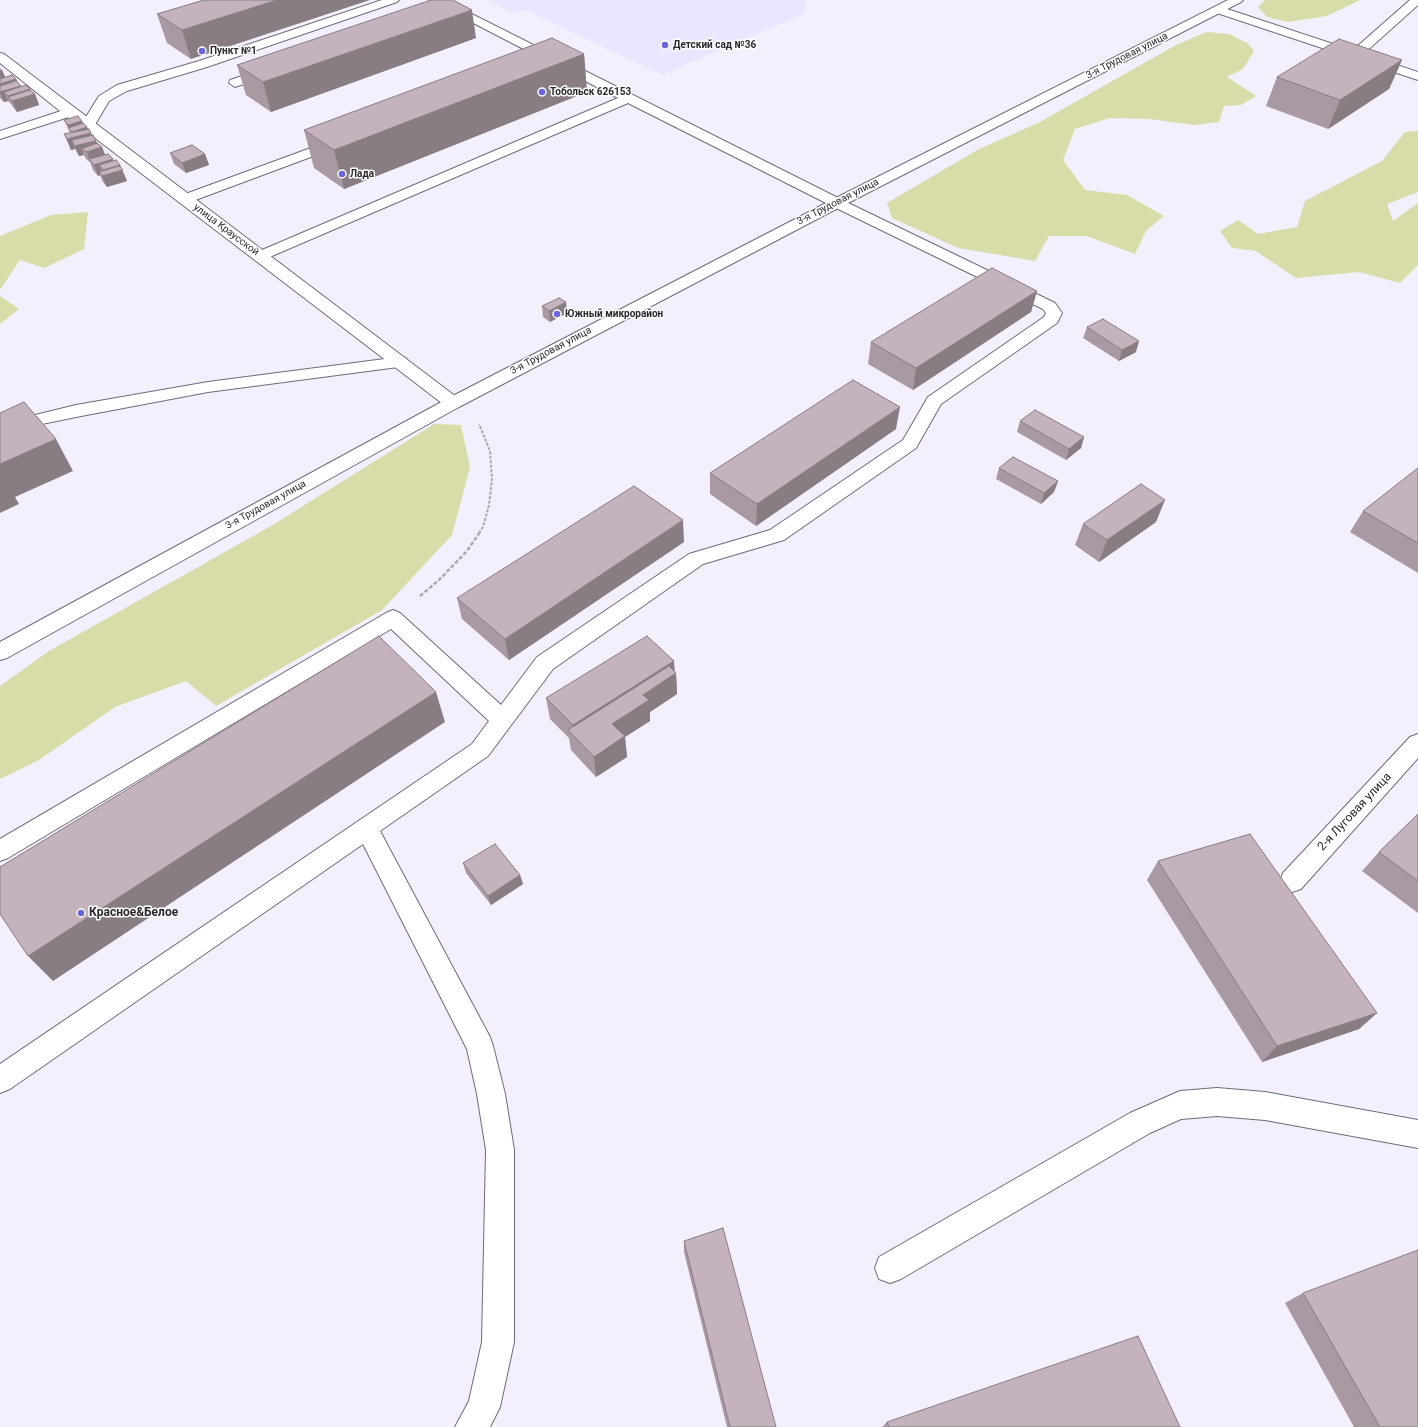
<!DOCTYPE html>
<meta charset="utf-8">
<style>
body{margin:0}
canvas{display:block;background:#f3effd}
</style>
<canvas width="1418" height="1427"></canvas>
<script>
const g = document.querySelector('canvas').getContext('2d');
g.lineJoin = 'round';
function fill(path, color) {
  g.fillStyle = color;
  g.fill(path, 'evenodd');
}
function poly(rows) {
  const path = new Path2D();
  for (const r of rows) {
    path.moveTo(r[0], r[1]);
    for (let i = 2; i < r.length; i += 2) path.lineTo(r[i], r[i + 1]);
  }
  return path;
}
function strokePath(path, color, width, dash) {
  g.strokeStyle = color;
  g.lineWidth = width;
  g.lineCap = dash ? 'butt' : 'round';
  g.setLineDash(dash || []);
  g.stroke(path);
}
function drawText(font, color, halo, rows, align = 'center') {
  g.font = font + ' Roboto,sans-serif';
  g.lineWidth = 3;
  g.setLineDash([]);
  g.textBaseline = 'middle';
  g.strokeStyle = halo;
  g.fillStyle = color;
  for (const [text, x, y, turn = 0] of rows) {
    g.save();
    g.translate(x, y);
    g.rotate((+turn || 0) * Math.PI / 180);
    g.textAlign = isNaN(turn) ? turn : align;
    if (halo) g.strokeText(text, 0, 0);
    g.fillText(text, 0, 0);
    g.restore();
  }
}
const built = poly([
 [487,0,806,0,803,14,662,75,525,10,514,14]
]);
const green = poly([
 [1265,0,1360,0,1327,16,1288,22,1267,17,1258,7],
 [1206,32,1229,34,1247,43,1254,51,1243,69,1227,77,1256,96,1241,105,1224,106,1219,122,1194,125,1149,119,1110,118,1075,129,1063,160,1085,190,1127,195,1164,216,1146,231,1135,254,1087,236,1049,236,1035,261,958,248,892,218,887,203,979,149,1040,122,1174,46],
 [1418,131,1418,192,1387,204,1393,221,1418,203,1418,265,1400,283,1359,272,1296,278,1256,251,1232,248,1220,231,1238,220,1258,234,1297,227,1305,201,1382,161,1405,132],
 [88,212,84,249,44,268,20,260,0,290,0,236,51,215],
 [0,296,19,309,0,324],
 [434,424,461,425,470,467,452,535,382,610,216,706,186,681,115,707,39,760,0,779,0,686,49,651,271,526]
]);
const pathFar1 = poly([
 [479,533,483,527,489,505,492,479,490,451,479,424]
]);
const path = poly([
 [420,596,439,580,467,551,480,532]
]);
const lane = poly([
 [382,0,399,0,397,2,207,67,127,91,109,101,93,128,83,128,81,125,99,96,117,85,199,61,382,0],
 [429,0,444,0,842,200,1055,303,1062,313,1057,323,941,404,916,448,784,540,703,564,553,669,488,756,380,831,490,1037,493,1046,505,1094,514,1150,514,1342,500,1407,490,1427,455,1427,469,1401,482,1342,486,1150,477,1094,467,1049,363,844,10,1089,0,1093,0,1064,472,744,489,721,391,629,8,858,0,861,0,839,386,613,393,610,400,613,501,705,537,657,689,554,770,530,903,440,928,397,1044,317,1046,313,1043,309,832,206,628,103,265,259,255,259,252,256,255,253,618,98,429,0],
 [1410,0,1418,0,1418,5,1360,57,1352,57,1350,54,1352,51,1410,0],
 [269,67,273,68,275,71,273,74,235,87,229,83,230,80,269,67],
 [70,108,75,109,77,112,75,115,0,139,0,131,70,108],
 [338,138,343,139,345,142,343,145,190,202,185,203,180,202,178,199,180,196,338,138],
 [400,357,406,358,408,362,406,366,208,392,76,417,42,424,0,443,0,430,31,416,76,405,208,382,400,357],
 [1217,1088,1265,1092,1418,1120,1418,1148,1265,1120,1217,1116,1181,1119,1150,1133,901,1279,890,1283,879,1279,875,1268,879,1257,1130,1113,1180,1091,1217,1088]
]);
const street = poly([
 [1218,6,1418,72,1418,80,1214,12,1212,10,1218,6],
 [0,53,4,54,459,399,462,403,459,407,453,408,447,407,65,115,0,63,0,53],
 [1418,734,1418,758,1301,889,1292,892,1283,889,1280,881,1283,873,1410,737,1418,734]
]);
const secondary = poly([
 [1228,0,1243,0,1241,2,842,206,459,407,7,658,0,660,0,642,447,399,832,200,1228,0]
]);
const wall = poly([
 [204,0,191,59,167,43,157,14],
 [476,38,271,112,246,95,237,65],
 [584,54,587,92,344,189,314,168,304,130],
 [1402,60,1389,89,1328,129,1266,106,1277,77],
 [0,68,2,70,5,77,16,79,18,82,22,87,30,89,31,91,35,94,39,105,17,112,13,107,11,104,8,101,4,102,0,98],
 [64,120,82,121,83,123,87,127,97,143,102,147,105,155,113,159,113,161,120,165,127,181,107,187,103,182,100,175,98,176,93,170,90,162,86,159,84,155,79,156,75,149,71,150,64,134,70,133],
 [170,153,205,154,209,165,186,173,174,164],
 [1037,291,1031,312,913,390,868,364,871,342],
 [542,306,567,313,550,322,543,317],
 [1087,327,1136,352,1119,361,1083,338],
 [1020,421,1084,437,1081,448,1066,460,1017,432],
 [896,429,756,526,710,494,710,473],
 [999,468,1058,481,1054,492,1041,504,996,479],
 [1418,468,1418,573,1350,532,1363,511],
 [1156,522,1099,562,1075,545,1083,524],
 [684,542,509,660,462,619,457,598],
 [674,661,674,671,676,673,677,694,650,712,650,721,625,737,627,757,596,777,571,750,569,738,550,719,546,698],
 [1418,814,1418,913,1362,871,1379,852],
 [1158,861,1377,1013,1359,1029,1262,1062,1147,880],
 [463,863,520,875,523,884,491,905,466,873],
 [684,1241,776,1427,727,1427,684,1252],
 [1303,1293,1418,1427,1354,1427,1285,1303],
 [887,1422,1180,1427,882,1427]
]);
const shadedWall = poly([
 [277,0,370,0,191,59,182,30],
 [472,10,476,38,271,112,263,82],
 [584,54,587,92,344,189,334,150],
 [1402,60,1389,89,1328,129,1340,100],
 [2,70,7,81,0,83,0,71],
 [16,79,19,86,21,86,24,91,30,89,33,95,35,94,39,105,17,112,12,101,4,92,8,101,4,102,0,93,0,84],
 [82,121,85,128,87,127,90,134,91,133,95,141,96,141,99,148,102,147,106,157,90,161,87,152,81,149,84,155,79,156,72,140,75,149,71,150,67,139,75,137,72,132,69,128,68,125],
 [205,154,209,165,186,173,182,163],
 [113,159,115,166,120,165,127,181,107,187,102,176,105,175,103,170,99,165,103,174,99,172,100,175,98,176,94,165],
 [1037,291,1031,312,913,390,916,368],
 [566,302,567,313,550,322,549,311],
 [1139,341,1136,352,1119,361,1122,350],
 [900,407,896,429,756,526,757,504],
 [1084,437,1081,448,1066,460,1069,449],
 [56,439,73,471,15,497,19,504,0,513,0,464],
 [1058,481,1054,492,1041,504,1044,493],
 [1165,500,1156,522,1099,562,1107,540],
 [683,520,684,542,509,660,505,639],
 [674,661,675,675,676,673,677,694,650,712,650,721,625,737,627,757,596,777,594,757,575,737,573,725],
 [436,692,445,722,53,981,28,956],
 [520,875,523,884,491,905,488,896],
 [1377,1013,1359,1029,1262,1062,1277,1046]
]);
const building = poly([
 [204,0,277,0,182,30,157,14,204,0],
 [431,0,453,0,472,10,263,82,237,65,431,0],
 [552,38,584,54,334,150,304,130,552,38],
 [1339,39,1402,60,1340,100,1277,77,1339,39],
 [12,75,16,79,0,84,0,79,12,75],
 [16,81,21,86,0,92,0,86,16,81],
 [26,85,30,89,8,96,4,92,26,85],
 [30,90,35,94,12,101,8,97,30,90],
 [78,116,82,121,68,125,64,120,78,116],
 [83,123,87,127,72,132,68,128,83,123],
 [89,129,91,133,67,139,64,134,89,129],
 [93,135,96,141,74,146,72,140,93,135],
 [97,143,102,147,87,152,81,149,97,143],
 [192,145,205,154,182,163,170,153,192,145],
 [108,154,113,159,94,165,89,159,108,154],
 [116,160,120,165,103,170,99,165,116,160],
 [119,166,123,170,102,176,99,172,119,166],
 [992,268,1037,291,916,368,871,342,992,268],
 [559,298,566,302,549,311,542,306,559,298],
 [1103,319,1139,341,1122,350,1087,327,1103,319],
 [853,380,900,407,757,504,710,473,853,380],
 [24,402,56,439,0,464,0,413,24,402],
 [1035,410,1084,437,1069,449,1020,421,1035,410],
 [1013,457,1058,481,1044,493,999,468,1013,457],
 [1418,468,1418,543,1363,511,1418,468],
 [1141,484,1165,500,1107,540,1083,524,1141,484],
 [634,486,683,520,505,639,457,598,634,486],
 [379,636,436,692,28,956,0,914,0,867,379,636],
 [647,636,674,661,573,725,546,698,647,636],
 [669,666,676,673,643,695,649,700,612,724,625,736,594,757,568,730,669,666],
 [1418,814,1418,881,1379,852,1418,814],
 [1250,834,1377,1013,1277,1046,1158,861,1250,834],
 [495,844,520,875,488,896,463,863,495,844],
 [723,1228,776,1427,730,1427,684,1241,723,1228],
 [1418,1250,1418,1427,1380,1427,1303,1293,1418,1250],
 [1138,1336,1180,1427,889,1427,887,1422,1138,1336]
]);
const markers = [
 [665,45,4,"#6865de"],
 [202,51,4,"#6865de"],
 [542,92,4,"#6865de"],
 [342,174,4,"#6865de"],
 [557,314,4,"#6865de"],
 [81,913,4,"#6865de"]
];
const farPoinames = [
 ["Детский сад №36",673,45],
 ["Пункт №1",210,51],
 ["Тобольск 626153",550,92],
 ["Лада",350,174],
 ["Южный микрорайон",565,314]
];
const farStreetnames = [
 ["3-я Трудовая улица",1127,56,-27],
 ["3-я Трудовая улица",838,202,-27],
 ["улица Краусской",226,230,37],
 ["3-я Трудовая улица",551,351,-28],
 ["3-я Трудовая улица",266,505,-29]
];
const streetNames = [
 ["2-я Луговая улица",1355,812,-47]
];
const poiNames = [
 ["Красное&Белое",89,913]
];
fill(built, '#ece5ff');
fill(green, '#d8dca9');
strokePath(lane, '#6f6b7b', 2);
strokePath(street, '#6f6b7b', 2);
strokePath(secondary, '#6f6b7b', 2);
strokePath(pathFar1, '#aba8b3', 2, [3, 1.5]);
strokePath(path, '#aba8b3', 2.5, [4, 2]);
fill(lane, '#fff');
fill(street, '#fff');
fill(secondary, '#fff');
fill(wall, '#a999a2');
fill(shadedWall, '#897d84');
fill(building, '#c4b2bc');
strokePath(building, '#897d84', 1);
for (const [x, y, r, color] of markers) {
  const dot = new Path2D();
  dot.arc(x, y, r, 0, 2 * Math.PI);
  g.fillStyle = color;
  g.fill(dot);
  strokePath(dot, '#fff', 1.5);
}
drawText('bold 10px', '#2a282e', '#fff', farPoinames, 'left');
drawText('10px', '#2a282e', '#fff', farStreetnames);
drawText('12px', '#2a282e', '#fff', streetNames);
drawText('bold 12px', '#2a282e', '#fff', poiNames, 'left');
</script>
